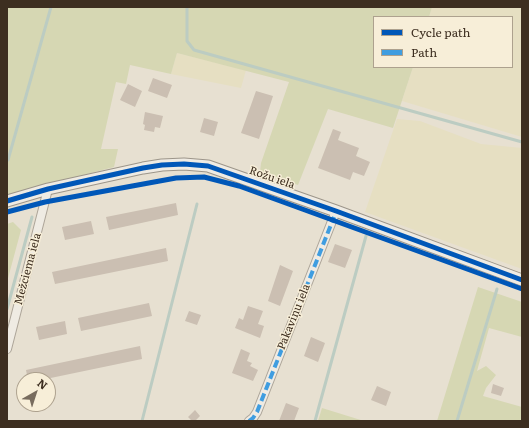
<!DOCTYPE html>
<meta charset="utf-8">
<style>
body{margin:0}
#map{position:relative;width:529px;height:428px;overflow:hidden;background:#e7e0d1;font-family:Literata,serif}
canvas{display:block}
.frame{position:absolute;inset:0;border:8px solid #3d2e20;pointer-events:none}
.legend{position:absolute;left:373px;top:16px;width:140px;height:52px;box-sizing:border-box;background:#f7eed8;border:1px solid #ada18e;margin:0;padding:5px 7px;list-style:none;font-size:12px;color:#3d2e20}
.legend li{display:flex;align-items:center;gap:8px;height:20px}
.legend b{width:20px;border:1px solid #ada18e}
.north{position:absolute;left:16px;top:372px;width:40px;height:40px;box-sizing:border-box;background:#f7eed8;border:1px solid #ada18e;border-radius:50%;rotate:39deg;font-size:11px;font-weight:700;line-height:16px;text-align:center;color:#3d2e20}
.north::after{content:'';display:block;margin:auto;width:14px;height:18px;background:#786c5e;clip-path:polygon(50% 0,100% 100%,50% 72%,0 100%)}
</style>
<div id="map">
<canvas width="529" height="428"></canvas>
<div class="frame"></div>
<ul class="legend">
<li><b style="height:5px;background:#0057b8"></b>Cycle path</li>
<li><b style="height:5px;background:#3f9de0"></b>Path</li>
</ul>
<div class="north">N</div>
</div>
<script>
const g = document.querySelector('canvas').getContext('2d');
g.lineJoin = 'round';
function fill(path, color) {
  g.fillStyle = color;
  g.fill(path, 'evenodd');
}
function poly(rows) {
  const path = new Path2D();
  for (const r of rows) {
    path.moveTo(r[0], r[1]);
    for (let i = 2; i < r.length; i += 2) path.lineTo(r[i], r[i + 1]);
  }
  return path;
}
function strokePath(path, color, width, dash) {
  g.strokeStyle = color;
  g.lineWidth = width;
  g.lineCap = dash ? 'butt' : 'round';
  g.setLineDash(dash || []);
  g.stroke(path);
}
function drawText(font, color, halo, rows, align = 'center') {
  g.font = font + ' Literata,serif';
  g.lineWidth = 3;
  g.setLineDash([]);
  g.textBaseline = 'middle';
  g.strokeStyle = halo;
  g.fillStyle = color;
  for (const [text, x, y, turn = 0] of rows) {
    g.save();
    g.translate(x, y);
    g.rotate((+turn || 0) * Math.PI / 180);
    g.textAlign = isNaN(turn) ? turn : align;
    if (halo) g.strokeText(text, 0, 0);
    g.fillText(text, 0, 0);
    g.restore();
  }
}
const farmland = poly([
 [432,7,522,7,522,137,402,101,413,67,512,67,512,17,429,17],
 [177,53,246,70,241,88,171,74],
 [397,119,420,121,481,144,522,148,522,269,365,212]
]);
const green = poly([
 [7,7,432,7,429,17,374,17,374,67,413,67,393,128,328,109,298,185,260,172,261,163,289,82,177,53,171,74,130,65,126,84,116,82,101,149,118,149,114,167,7,195],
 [13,222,21,230,7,282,7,224],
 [478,287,522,302,522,337,489,328,477,371,486,366,496,375,486,388,483,396,522,407,522,421,437,421],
 [322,408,364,421,318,421]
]);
const stream = poly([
 [187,7,187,41,194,50,522,142],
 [8,160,51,7],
 [7,309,32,217],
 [142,421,197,204],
 [315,421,366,236],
 [457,421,497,289]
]);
const building = poly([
 [153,78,172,85,167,98,148,91],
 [128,84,142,91,135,107,120,100],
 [256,91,273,96,259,139,241,133],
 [145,112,163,116,160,128,155,127,154,132,144,130,145,125,143,124],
 [204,118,218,122,214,136,200,132],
 [333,129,341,132,338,140,359,148,356,156,370,162,364,176,353,172,350,180,318,168],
 [176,203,178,215,109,230,106,217],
 [91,221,94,234,65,240,62,227],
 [335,244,352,250,345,268,328,262],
 [166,248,168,261,55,284,52,272],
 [280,265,293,271,280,306,268,301],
 [149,303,152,316,81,331,78,318],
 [248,306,263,311,258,324,264,326,260,338,235,328,239,318,243,320],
 [189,311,201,315,197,325,185,321],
 [65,321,67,334,39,340,36,327],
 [311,337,325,343,318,362,304,356],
 [140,346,142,359,41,380,28,380,26,370],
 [241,349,250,353,247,361,252,363,250,366,258,370,253,381,232,373],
 [493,384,504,388,501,396,491,393],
 [377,386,391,392,386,406,371,400],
 [286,403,299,408,294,421,279,421],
 [195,410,200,416,195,421,192,421,188,417]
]);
const street = poly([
 [7,349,48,189],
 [249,421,253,418,257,412,336,211]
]);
const secondary = poly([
 [7,201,48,189,143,168,162,165,184,164,208,166,336,211,522,280]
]);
const quiet = poly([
 [249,421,253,418,257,412,334,217]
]);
const cycleway = poly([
 [7,201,48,189,143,168,162,165,184,164,208,166,336,211,522,280],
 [7,212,45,202,176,178,204,177,239,186,522,289]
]);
const streetNames = [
 ["Rožu iela",272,178,19],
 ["Mežciema iela",28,269,-75],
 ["Pakaviņu iela",294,317,-68]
];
fill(farmland, '#e6dfc2');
fill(green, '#d6d7b3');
strokePath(stream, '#bcccc2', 3);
fill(building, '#cbbfb2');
strokePath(street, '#ada599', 10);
strokePath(secondary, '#9c958a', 13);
strokePath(street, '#efebe3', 8);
strokePath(secondary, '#efebe3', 11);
strokePath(quiet, '#3f9de0', 4, [8, 4]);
strokePath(cycleway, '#0057b8', 5);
drawText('11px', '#3d2e20', '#f7eed8', streetNames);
</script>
